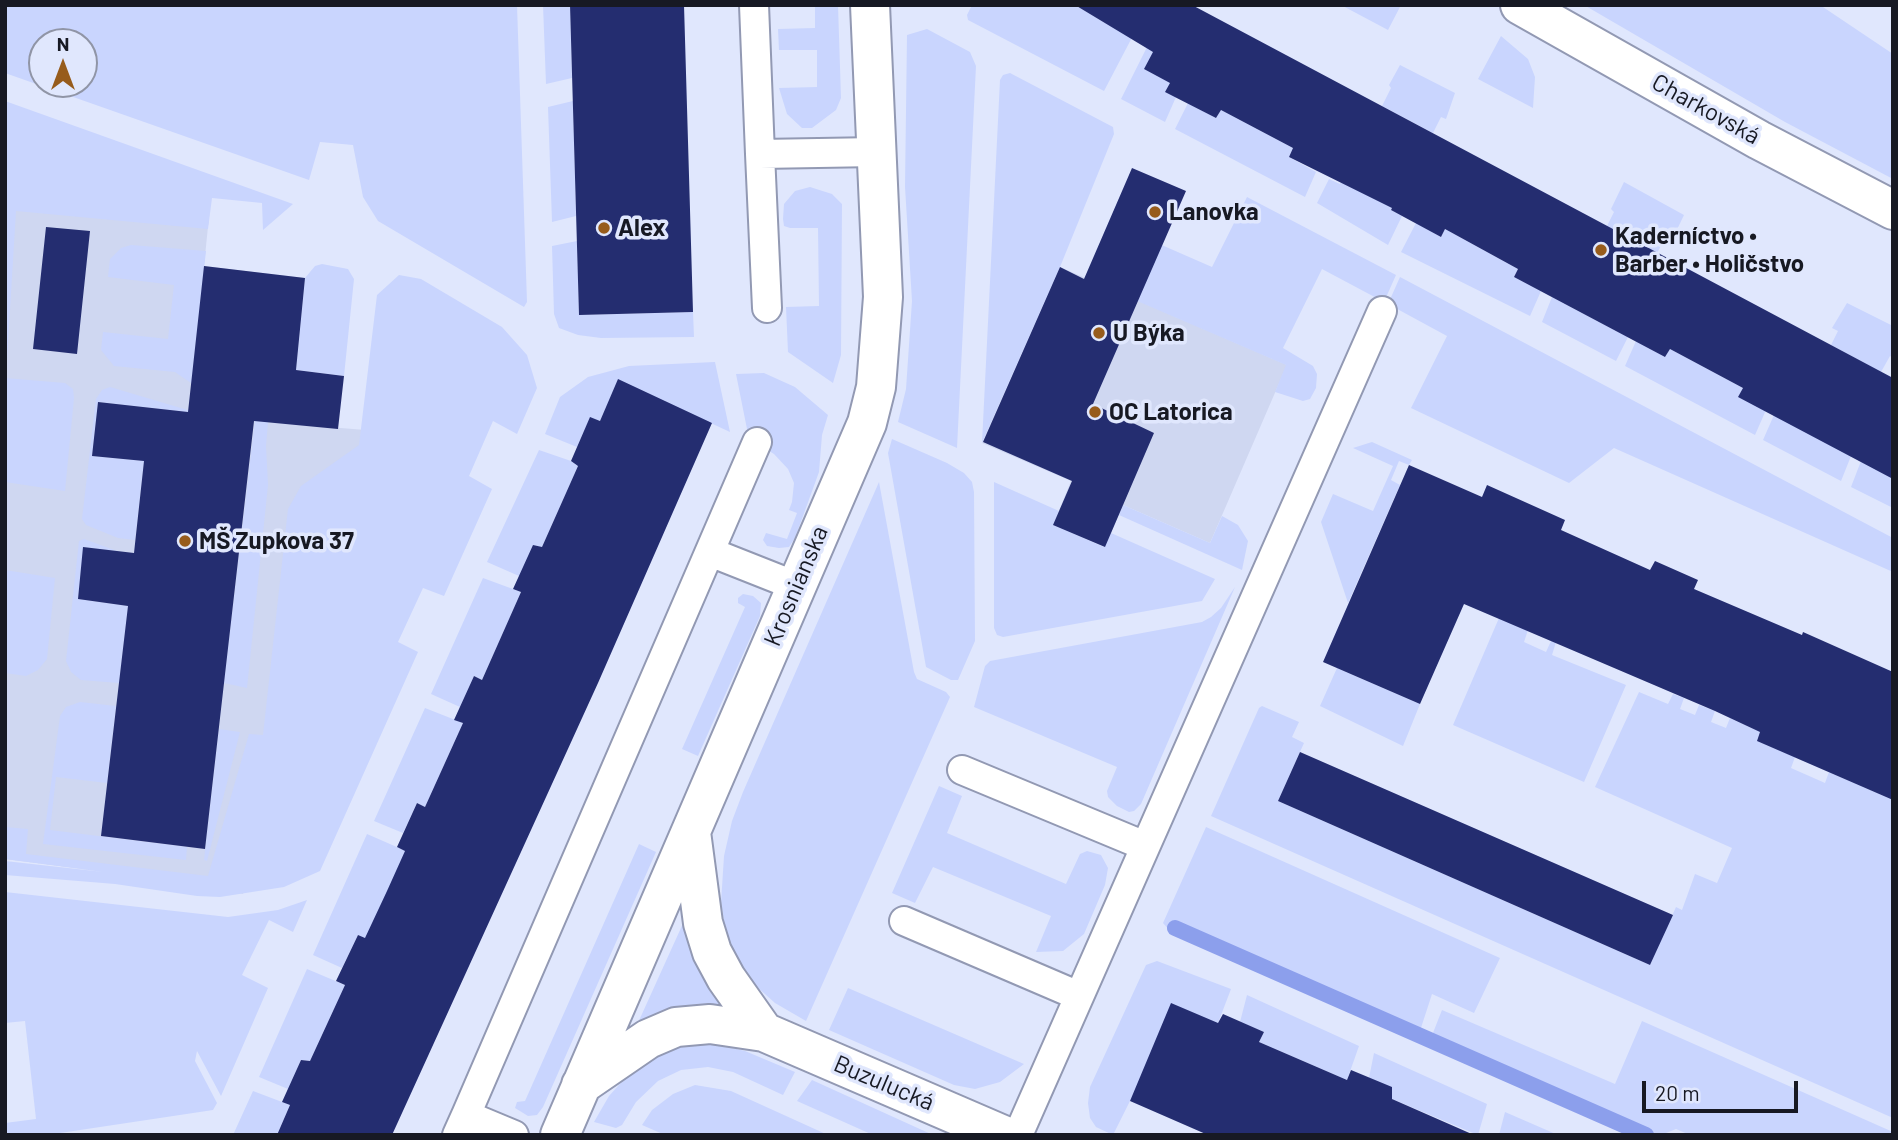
<!DOCTYPE html>
<meta charset="utf-8">
<style>
body{margin:0}
#map{position:relative;width:1898px;height:1140px;overflow:hidden;background:#e0e7fd;font-family:Barlow,sans-serif}
canvas{display:block}
.frame{position:absolute;inset:0;border:7px solid #171923;pointer-events:none}
.north{position:absolute;left:28px;top:28px;width:70px;height:70px;box-sizing:border-box;background:#e0e7fd;border:2px solid #9095a6;border-radius:50%;rotate:0deg;font-size:19px;font-weight:700;line-height:28px;text-align:center;color:#171923}
.north::after{content:'';display:block;margin:auto;width:24px;height:32px;background:#975c1c;clip-path:polygon(50% 0,100% 100%,50% 72%,0 100%)}
.scale{position:absolute;left:1642px;top:1081px;width:156px;height:32px;box-sizing:border-box;border:4px solid #171923;border-top:0;padding-left:9px;font-size:21px;line-height:24px;white-space:nowrap;color:#171923;-webkit-text-stroke:5px #e0e7fd;paint-order:stroke}
</style>
<div id="map">
<canvas width="1898" height="1140"></canvas>
<div class="frame"></div>
<div class="north">N</div>
<div class="scale">20 m</div>
</div>
<script>
const g = document.querySelector('canvas').getContext('2d');
g.lineJoin = 'round';
function fill(path, color) {
  g.fillStyle = color;
  g.fill(path, 'evenodd');
}
function poly(rows) {
  const path = new Path2D();
  for (const r of rows) {
    path.moveTo(r[0], r[1]);
    for (let i = 2; i < r.length; i += 2) path.lineTo(r[i], r[i + 1]);
  }
  return path;
}
function strokePath(path, color, width, dash) {
  g.strokeStyle = color;
  g.lineWidth = width;
  g.lineCap = dash ? 'butt' : 'round';
  g.setLineDash(dash || []);
  g.stroke(path);
}
function drawText(font, color, halo, rows, align = 'center') {
  g.font = font + ' Barlow,sans-serif';
  g.lineWidth = 7;
  g.setLineDash([]);
  g.textBaseline = 'middle';
  g.strokeStyle = halo;
  g.fillStyle = color;
  for (const [text, x, y, turn = 0] of rows) {
    g.save();
    g.translate(x, y);
    g.rotate((+turn || 0) * Math.PI / 180);
    g.textAlign = isNaN(turn) ? turn : align;
    if (halo) g.strokeText(text, 0, 0);
    g.fillText(text, 0, 0);
    g.restore();
  }
}
const built = poly([
 [5,172,211,197,204,266,305,278,291,424,378,431,243,894,200,884,5,859],
 [1060,267,1287,365,1210,543,1123,505,1105,547,1053,525,1071,481,982,443]
]);
const green = poly([
 [5,5,517,5,527,302,524,307,378,221,363,197,353,145,320,142,309,180,5,73],
 [42,42,84,42,84,84,42,84],
 [543,5,570,5,572,78,546,84],
 [815,5,838,5,841,98,836,110,812,128,802,128,787,114,779,88,817,87,817,50,779,50,778,29,815,28],
 [972,5,1075,5,1105,23,1149,5,1104,91,968,20,967,15],
 [1168,5,1170,83,1176,97,1165,122,1121,99],
 [1341,5,1401,5,1388,30],
 [1584,5,1820,5,1893,54,1893,179,1785,122],
 [927,29,970,52,976,66,957,448,898,422,906,389,912,301,905,187,907,35],
 [1501,36,1528,59,1535,77,1533,108,1478,79],
 [1400,65,1455,93,1446,119,1441,117,1433,133,1382,106,1391,88,1389,85],
 [1010,73,1113,127,1114,134,1060,267,982,443,1000,80,1003,75],
 [5,101,293,204,263,230,262,203,212,198,208,229,16,211,7,359,5,359],
 [573,101,576,216,552,222,548,107],
 [1188,103,1216,118,1221,110,1293,148,1289,157,1316,172,1305,197,1175,129],
 [1344,176,1395,203,1391,210,1402,216,1388,245,1317,203,1329,179,1340,184],
 [1624,182,1684,215,1672,240,1666,237,1657,253,1607,226,1614,212,1611,209],
 [810,187,832,194,842,204,841,355,833,383,788,352,786,307,819,306,818,228,790,228,784,226,783,219,784,204,795,191],
 [1247,197,1396,275,1384,302,1322,269,1283,348,1313,366,1317,374,1316,388,1310,399,1303,401,1275,392,1286,365,1086,279,1109,222,1212,267],
 [1416,223,1441,237,1445,229,1518,269,1514,277,1541,291,1530,316,1401,252],
 [577,241,579,315,693,312,694,337,601,338,578,335,559,328,554,314,552,246],
 [131,245,206,251,193,367,207,394,175,372,114,366,101,350,103,332,168,339,174,285,108,277,110,259,121,248],
 [322,264,348,269,354,279,344,376,296,370,305,278,315,266],
 [399,275,421,279,502,327,527,355,537,388,517,434,493,421,469,476,492,489,444,596,423,588,398,642,418,652,320,871,284,887,220,897,197,896,115,884,5,875,5,861,104,872,5,859,5,827,28,829,26,854,208,876,249,734,263,735,288,509,301,486,359,445,377,295],
 [1400,277,1893,538,1893,572,1614,448,1569,483,1411,408,1447,336,1388,304],
 [1552,297,1628,337,1616,361,1542,322],
 [1847,303,1893,326,1893,358,1890,356,1881,372,1831,345,1838,331,1832,328],
 [1636,341,1665,357,1670,349,1743,388,1739,396,1766,410,1755,435,1625,366],
 [715,362,730,432,618,380,600,421,590,418,577,447,545,434,560,397,588,377,629,366],
 [764,373,795,387,828,415,822,435,819,472,795,538,789,547,779,548,767,546,763,540,766,533,787,539,797,513,789,510,792,502,794,483,788,469,774,454,749,439,736,374],
 [5,378,65,383,73,389,74,398,65,491,5,482],
 [110,387,201,414,98,402,92,456,144,461,135,540,118,538,86,525,82,519,96,399,102,390],
 [1774,415,1851,456,1841,481,1763,440],
 [255,420,268,422,266,446,268,485,247,688,224,683],
 [892,439,947,463,964,473,972,482,974,492,975,641,958,680,951,680,926,667,888,453],
 [1372,442,1412,460,1409,465,1399,461,1391,480,1400,485,1348,603,1321,522,1333,494,1373,511,1393,466,1353,448],
 [539,450,571,461,578,466,542,547,519,576,487,562],
 [1861,461,1893,470,1893,508,1851,487],
 [879,482,914,672,917,679,946,692,950,697,806,1021,775,1003,756,986,738,962,726,933,721,903,724,856,732,821,743,792],
 [994,482,1059,511,1054,525,1104,547,1111,533,1215,579,1202,601,1003,637,997,635,994,628],
 [1123,505,1210,543,1222,516,1238,525,1248,541,1242,570,1119,515],
 [84,539,117,551,84,548,78,599,128,606,119,683,81,680,71,672,66,661,79,541],
 [5,570,55,578,47,659,38,670,26,676,5,673],
 [483,578,521,592,482,680,474,676,460,707,431,694],
 [1235,587,1141,804,1134,811,1129,812,1117,806,1108,797,1107,791,1117,767,974,707,985,666,990,661,1202,622,1211,617,1221,608],
 [743,594,753,596,761,603,760,616,698,756,682,749,745,607,738,603,738,598],
 [1499,618,1528,630,1524,642,1546,652,1551,641,1556,642,1552,655,1626,685,1584,782,1453,725],
 [1337,668,1420,704,1403,746,1320,706],
 [1639,692,1668,704,1673,694,1684,698,1680,709,1695,715,1699,705,1715,711,1711,722,1726,728,1730,718,1761,732,1758,741,1795,757,1791,768,1825,783,1829,772,1893,800,1893,1118,1211,816,1259,708,1262,706,1299,722,1292,737,1304,743,1278,801,1650,965,1676,907,1682,910,1695,874,1717,883,1732,848,1595,787],
 [80,702,116,706,107,783,56,777,50,830,187,847,186,860,43,844,60,716,66,707],
 [425,708,463,723,425,807,417,803,403,833,374,821],
 [219,729,240,732,207,861,204,860],
 [939,786,962,796,947,833,1066,884,1080,854,1087,851,1101,855,1108,868,1105,885,1084,934,1063,951,1036,952,1051,916,933,867,915,903,892,893],
 [1206,827,1500,958,1474,1013,1432,994,1418,1037,1171,932,1163,923],
 [367,834,406,851,366,939,358,935,342,968,313,955],
 [639,844,656,852,543,1107,537,1115,528,1116,515,1108,517,1102,525,1101],
 [5,892,228,917,278,910,307,900,293,932,269,920,242,975,268,988,221,1096,197,1051,195,1061,217,1103,213,1110,47,1135,5,1135,5,1123,36,1119,25,1021,5,1023],
 [685,919,731,1010,637,1025],
 [1157,961,1231,989,1218,1023,1130,1101,1113,1135,1096,1127,1090,1118,1088,1103,1090,1087,1146,965],
 [307,969,345,985,310,1061,301,1060,288,1089,259,1077],
 [848,988,1024,1064,1000,1082,975,1089,954,1085,829,1030],
 [1247,995,1359,1046,1347,1080,1259,1042,1264,1032,1240,1022],
 [1442,1010,1615,1084,1642,1021,1893,1132,1893,1135,1690,1135,1676,1129,1661,1135,1636,1135,1429,1043],
 [712,1043,745,1051,795,1072,783,1095,733,1072,708,1067,681,1070,658,1081,636,1102,622,1125,616,1128,594,1122,609,1096,635,1067,678,1044],
 [1374,1053,1487,1104,1478,1135,1392,1099,1369,1078],
 [812,1080,933,1135,873,1135,797,1101],
 [695,1085,731,1091,828,1135,665,1135,642,1125,652,1110,673,1094],
 [253,1091,290,1105,277,1135,233,1135],
 [1505,1112,1558,1135,1499,1135]
]);
const stream = poly([
 [1175,928,1646,1135]
]);
const building = poly([
 [570,5,684,5,693,312,579,315],
 [1075,5,1192,5,1893,378,1893,479,1738,397,1743,388,1670,349,1665,357,1514,277,1518,269,1445,229,1441,237,1391,210,1392,208,1289,157,1293,148,1221,110,1216,118,1165,92,1170,83,1144,69,1153,52],
 [1132,168,1186,191,1093,404,1154,433,1105,547,1053,525,1072,481,983,442,1060,267,1084,279],
 [46,227,90,231,77,354,33,349],
 [204,266,305,278,296,370,344,376,338,429,254,421,205,849,101,836,128,606,78,599,83,547,134,553,144,461,92,456,98,402,188,412],
 [618,379,712,423,598,683,392,1135,277,1135,290,1105,282,1102,301,1060,310,1061,345,985,336,981,358,935,365,938,387,891,405,851,397,847,417,803,425,807,463,723,454,720,474,676,482,680,521,592,513,589,533,545,542,547,578,466,571,461,590,417,600,421],
 [1409,465,1482,497,1487,485,1565,520,1561,530,1650,570,1655,561,1698,580,1694,589,1802,635,1803,632,1893,672,1893,800,1757,741,1760,732,1715,711,1464,604,1420,704,1323,662],
 [1300,752,1673,915,1650,965,1278,801],
 [1171,1003,1218,1023,1223,1014,1264,1032,1259,1042,1347,1080,1351,1070,1392,1087,1392,1099,1474,1135,1208,1135,1130,1101]
]);
const service = poly([
 [754,5,760,154,877,152],
 [760,154,767,308],
 [710,552,796,586],
 [962,770,1145,846],
 [904,921,1079,996],
 [466,1115,757,442],
 [457,1135,466,1115,514,1135],
 [1018,1135,1382,311]
]);
const minor = poly([
 [1520,5,1759,140,1893,210],
 [691,832,703,923,712,952,726,978,764,1032],
 [581,1085,648,1039,676,1027,710,1024,764,1032,1003,1135],
 [560,1135,867,423,876,387,883,297,870,5]
]);
const markers = [
 [1155,212,7,"#975c1c"],
 [604,228,7,"#975c1c"],
 [1601,250,7,"#975c1c"],
 [1099,333,7,"#975c1c"],
 [1095,412,7,"#975c1c"],
 [185,541,7,"#975c1c"]
];
const streetNames = [
 ["Charkovská",1706,109,29],
 ["Krosnianska",796,586,-67],
 ["Buzulucká",884,1083,23]
];
const poiNames = [
 ["Lanovka",1169,212],
 ["Alex",618,228],
 ["Kaderníctvo •",1615,236],
 ["Barber • Holičstvo",1615,264],
 ["U Býka",1113,333],
 ["OC Latorica",1109,412],
 ["MŠ Zupkova 37",199,541]
];
fill(built, '#cfd7f1');
fill(green, '#c9d5fe');
strokePath(stream, '#8c9fec', 16);
fill(building, '#242d70');
strokePath(service, '#9299b3', 32);
strokePath(minor, '#9299b3', 42);
strokePath(service, '#fff', 28);
strokePath(minor, '#fff', 38);
for (const [x, y, r, color] of markers) {
  const dot = new Path2D();
  dot.arc(x, y, r, 0, 2 * Math.PI);
  g.fillStyle = color;
  g.fill(dot);
  strokePath(dot, '#e0e7fd', 2.5);
}
drawText('24px', '#171923', '#e0e7fd', streetNames);
drawText('bold 24px', '#171923', '#e0e7fd', poiNames, 'left');
</script>
